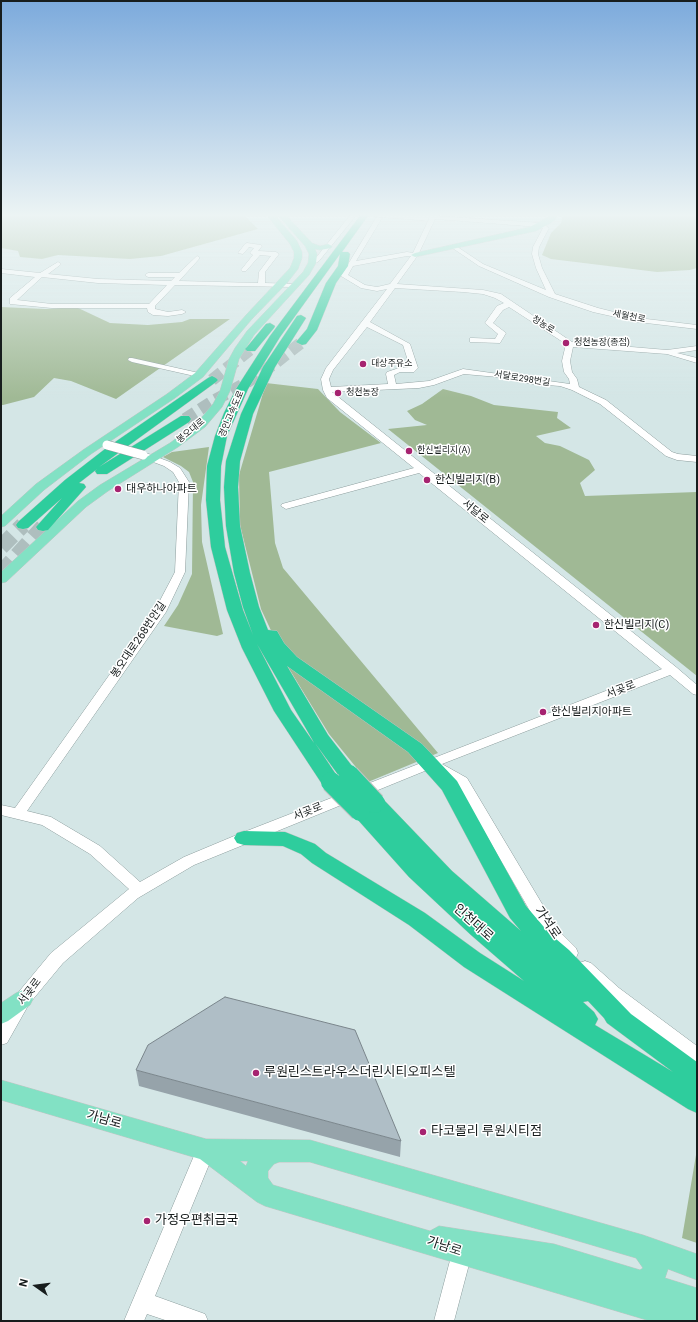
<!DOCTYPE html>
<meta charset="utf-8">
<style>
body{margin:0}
#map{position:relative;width:698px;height:1322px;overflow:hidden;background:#d4e6e6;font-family:Roboto,sans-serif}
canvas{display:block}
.frame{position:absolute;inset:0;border:2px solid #171d1d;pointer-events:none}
.north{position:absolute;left:16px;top:1266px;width:40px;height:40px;-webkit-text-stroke:3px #fff;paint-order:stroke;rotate:284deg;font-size:11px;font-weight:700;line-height:16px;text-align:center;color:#171d1d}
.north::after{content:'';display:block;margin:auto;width:14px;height:18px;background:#171d1d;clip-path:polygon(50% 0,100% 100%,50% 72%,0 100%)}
</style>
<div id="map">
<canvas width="698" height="1322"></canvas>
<div class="frame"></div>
<div class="north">N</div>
</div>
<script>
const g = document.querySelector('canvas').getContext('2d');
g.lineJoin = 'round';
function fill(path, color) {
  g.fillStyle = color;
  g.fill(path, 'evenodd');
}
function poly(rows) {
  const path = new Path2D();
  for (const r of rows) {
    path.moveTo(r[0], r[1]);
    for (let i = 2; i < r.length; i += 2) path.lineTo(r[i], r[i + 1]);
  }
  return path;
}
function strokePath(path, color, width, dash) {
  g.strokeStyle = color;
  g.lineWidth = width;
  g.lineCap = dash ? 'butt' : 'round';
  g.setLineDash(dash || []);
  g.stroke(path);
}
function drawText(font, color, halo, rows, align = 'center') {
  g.font = font + ' Roboto,"Noto Sans KR",sans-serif';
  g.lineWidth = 3;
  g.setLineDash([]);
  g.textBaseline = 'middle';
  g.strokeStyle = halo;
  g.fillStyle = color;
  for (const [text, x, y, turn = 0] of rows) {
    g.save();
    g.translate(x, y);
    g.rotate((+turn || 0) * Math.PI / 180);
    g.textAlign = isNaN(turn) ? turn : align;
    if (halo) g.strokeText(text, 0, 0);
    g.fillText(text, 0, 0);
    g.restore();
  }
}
const green = poly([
 [1,213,242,213,258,229,161,256,130,259,58,255,42,259,20,257,18,251,1,248],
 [563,213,697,213,697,268,690,270,657,272,551,259,542,255,551,233,561,223],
 [1,307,45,309,76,307,110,323,148,325,182,322,190,319,230,319,116,399,71,381,54,378,34,397,3,405,1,405],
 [266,383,318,389,340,412,381,443,269,472,275,543,283,568,438,753,368,782,329,734,288,667,261,609,240,525,239,475],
 [443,389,471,396,494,405,558,412,557,418,571,428,536,436,545,443,560,446,589,460,595,470,580,483,585,496,697,492,697,676,388,429,427,425,415,420,407,411,422,404],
 [209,447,201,505,202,542,223,634,217,636,164,626,178,605,192,574,193,482,189,472,181,466,163,457,172,452],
 [697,1149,697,1243,682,1238]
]);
const highwayTunnelFar1 = poly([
 [212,380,251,349],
 [185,419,213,401,246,383,274,364,302,342]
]);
const highwayTunnel = poly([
 [1,547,23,525],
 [1,573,43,527]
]);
const minor = poly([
 [352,213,358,213,319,261,314,264,310,264,310,262,315,259,352,213],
 [379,213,385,213,356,261,407,252,413,253,429,219,425,217,434,213,441,213,438,216,542,223,549,228,539,247,538,254,542,268,555,294,598,308,638,318,697,325,697,329,638,322,593,312,549,297,479,266,451,247,456,246,483,264,546,290,536,268,532,254,533,247,543,228,540,227,435,219,418,255,397,284,483,290,501,294,572,342,667,350,697,346,697,350,677,353,697,358,697,363,667,354,573,347,570,361,572,372,577,379,579,387,606,400,672,452,678,454,697,456,697,462,677,460,666,456,600,404,572,390,560,386,533,384,498,377,464,374,434,385,419,388,332,392,676,667,697,685,697,695,693,694,670,675,442,764,467,778,557,929,576,948,578,953,576,958,570,959,564,958,545,937,457,784,433,771,432,768,194,865,138,898,63,963,29,1004,7,1043,1,1045,1,1022,17,994,51,953,129,889,90,854,42,825,1,815,1,805,15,808,154,612,175,572,179,482,173,472,164,466,140,457,138,455,140,453,146,453,170,462,180,468,189,482,185,572,166,612,27,811,51,817,100,846,140,882,184,857,239,834,662,669,419,473,286,509,281,506,282,504,414,468,327,398,323,390,321,379,326,368,387,289,377,291,361,288,341,276,379,213],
 [407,256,411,256,390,284,377,287,365,285,348,275,353,266,407,256],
 [395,288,463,292,483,294,495,298,504,303,497,306,485,323,498,334,495,339,473,338,470,338,470,342,500,343,506,333,493,323,503,310,509,307,566,344,562,361,564,372,569,379,570,384,463,369,429,381,396,384,394,375,400,372,414,372,418,368,410,344,370,322,395,288],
 [367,327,403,345,410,367,399,368,387,372,386,374,388,384,331,387,329,379,333,370,367,327],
 [247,243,261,245,262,246,258,251,276,252,279,254,265,272,265,283,293,284,295,285,295,287,175,285,155,306,155,309,168,312,182,310,186,312,182,314,168,316,153,315,148,312,147,308,52,308,10,304,10,298,35,277,1,273,1,269,40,273,58,262,61,264,60,265,48,274,98,279,171,281,175,277,148,277,145,275,148,273,179,273,197,256,199,257,199,259,179,281,258,283,259,272,271,256,260,255,246,271,242,271,241,270,253,255,250,253,254,248,249,247,243,254,238,253,245,244,247,243],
 [42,277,98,283,167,285,149,304,52,304,17,300,42,277],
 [129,358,132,358,199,373,203,375,199,377,132,362,128,360,129,358],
 [585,961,591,963,619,988,697,1046,697,1064,691,1061,607,998,579,973,577,968,579,963,585,961],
 [206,1141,213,1144,215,1150,155,1296,205,1314,208,1321,168,1321,147,1314,144,1321,124,1321,199,1144,206,1141],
 [462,1243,469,1246,472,1253,454,1321,434,1321,452,1253,455,1246,462,1243]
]);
const major = poly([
 [265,213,273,213,297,241,302,252,302,258,298,269,287,283,252,319,203,377,175,398,91,454,44,490,5,526,1,527,1,516,36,484,83,450,167,394,195,373,246,315,290,268,294,258,294,252,290,244,265,213],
 [276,213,284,213,312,243,320,246,328,244,332,246,331,248,320,250,315,249,317,254,316,263,309,275,254,335,239,359,230,391,222,407,205,427,178,447,108,491,86,507,6,582,1,583,1,572,78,501,100,485,170,443,197,423,213,404,220,391,229,359,235,348,247,331,303,272,308,263,309,254,305,246,276,213],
 [551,213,559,213,554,221,536,231,415,257,411,255,415,253,530,227,548,217,551,213],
 [23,990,30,993,33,999,30,1005,8,1021,1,1024,1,1003,16,993,23,990],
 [1,1080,206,1139,310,1140,643,1235,697,1254,697,1280,668,1269,665,1278,697,1288,697,1321,650,1321,265,1206,257,1202,200,1159,1,1100,1,1080],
 [240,1161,248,1161,246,1166,240,1161],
 [279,1162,310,1162,636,1258,643,1268,640,1270,554,1244,439,1226,430,1231,273,1185,268,1178,268,1171,274,1164,279,1162]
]);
const highway = poly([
 [362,213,370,213,342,252,348,252,350,254,348,266,336,283,317,330,306,344,302,345,296,342,307,329,326,283,338,266,340,254,280,337,248,389,227,436,221,466,220,500,225,547,243,610,253,635,243,607,234,573,226,526,224,487,226,461,241,414,263,367,297,316,301,315,306,318,275,367,253,414,240,461,238,487,240,526,250,573,259,607,268,630,277,631,284,643,297,657,422,744,457,781,526,906,549,933,569,950,631,1014,697,1062,697,1113,688,1109,464,967,409,925,312,863,301,854,283,846,244,845,237,843,234,838,237,833,244,831,285,832,315,844,326,853,425,913,480,953,524,981,471,935,409,877,350,811,353,806,360,804,367,806,365,803,368,798,375,796,382,798,452,871,521,931,510,918,442,790,408,752,287,666,328,735,359,775,356,780,349,782,342,780,315,743,341,782,338,787,331,789,324,787,274,711,242,648,227,610,211,547,206,500,207,466,215,436,224,413,236,389,270,336,362,213],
 [257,644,312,739,314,743,291,710,257,644],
 [588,1001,604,1018,607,1023,673,1072,595,1025,598,1019,594,1012,583,1002,588,1001],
 [270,323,275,326,274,328,255,351,247,351,245,349,247,347,266,324,270,323],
 [212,376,216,378,218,380,216,382,99,467,181,416,189,416,191,419,189,422,107,474,97,474,95,471,97,469,79,483,84,484,86,487,48,530,43,531,38,530,36,527,62,498,28,528,23,529,18,528,16,525,18,522,65,480,105,449,208,378,212,376]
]);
const minorBridgeFar1 = poly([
 [374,213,425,217]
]);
const minorBridge = poly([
 [107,445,143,455]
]);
const highwayBridge = poly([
 [349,775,375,803],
 [331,782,360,811]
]);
const wall = poly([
 [136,1070,401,1141,400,1157,139,1086]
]);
const building = poly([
 [225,997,355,1030,401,1141,136,1070,148,1045,225,997]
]);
const markers = [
 [566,343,4,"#a62370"],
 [363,364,4,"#a62370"],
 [338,393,4,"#a62370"],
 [409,451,4,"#a62370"],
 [427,480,4,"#a62370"],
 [118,489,4,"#a62370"],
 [596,625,4,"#a62370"],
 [543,712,4,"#a62370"],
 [256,1073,4,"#a62370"],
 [423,1132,4,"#a62370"],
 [147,1221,4,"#a62370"]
];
const farStreetnames = [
 ["세월천로",629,317,11],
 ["청농로",543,325,32],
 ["서달로298번길",522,379,9],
 ["경인고속도로",232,414,-67],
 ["봉오대로",191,431,-39]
];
const farPoinames = [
 ["청천농장(종점)",574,343],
 ["대상주유소",371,364],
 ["청천농장",346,393],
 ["한신빌리지(A)",417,451]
];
const poiNames = [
 ["한신빌리지(B)",435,480],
 ["대우하나아파트",126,489],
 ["한신빌리지(C)",604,625],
 ["한신빌리지아파트",551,712]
];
const streetNames = [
 ["서달로",475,512,39],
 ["봉오대로268번안길",139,640,-56],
 ["서곶로",621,690,-21],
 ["서곶로",308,812,-22],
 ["서곶로",30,992,-53]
];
const nearStreetnames = [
 ["인천대로",473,923,42],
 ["가석로",547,923,56],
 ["가남로",104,1120,16],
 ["가남로",444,1247,18]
];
const nearPoinames = [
 ["루원린스트라우스더린시티오피스텔",264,1073],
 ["타코몰리 루원시티점",431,1132],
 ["가정우편취급국",155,1221]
];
fill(green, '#a0b995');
strokePath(highwayTunnelFar1, '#aebebe', 12, [12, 6]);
strokePath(highwayTunnel, '#aebebe', 16, [16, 8]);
strokePath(minor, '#8c9d9d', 1);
strokePath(major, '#c3c4c4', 1);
strokePath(highway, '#c3c4c4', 1);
fill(minor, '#fff');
fill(major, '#82e1c4');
fill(highway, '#2ecd9d');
strokePath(minorBridgeFar1, '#8c9d9d', 8, []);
strokePath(minorBridge, '#8c9d9d', 10, []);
strokePath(highwayBridge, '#c3c4c4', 22, []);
strokePath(minorBridgeFar1, '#fff', 7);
strokePath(minorBridge, '#fff', 9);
strokePath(highwayBridge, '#2ecd9d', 20);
fill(wall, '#96a3aa');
fill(building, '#afbec6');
strokePath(building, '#7a858b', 1);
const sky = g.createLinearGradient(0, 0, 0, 398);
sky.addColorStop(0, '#7caadc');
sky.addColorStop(0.54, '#ecf4f4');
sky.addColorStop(1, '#ecf4f400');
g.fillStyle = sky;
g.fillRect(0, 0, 698, 398);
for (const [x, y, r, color] of markers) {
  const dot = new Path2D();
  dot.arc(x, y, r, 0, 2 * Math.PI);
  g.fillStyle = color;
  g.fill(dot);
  strokePath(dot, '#fff', 1.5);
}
drawText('9px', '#171d1d', '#fff', farStreetnames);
drawText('9px', '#171d1d', '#fff', farPoinames, 'left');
drawText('11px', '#171d1d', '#fff', poiNames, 'left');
drawText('11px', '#171d1d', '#fff', streetNames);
drawText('13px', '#171d1d', '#fff', nearStreetnames);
drawText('13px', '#171d1d', '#fff', nearPoinames, 'left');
</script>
